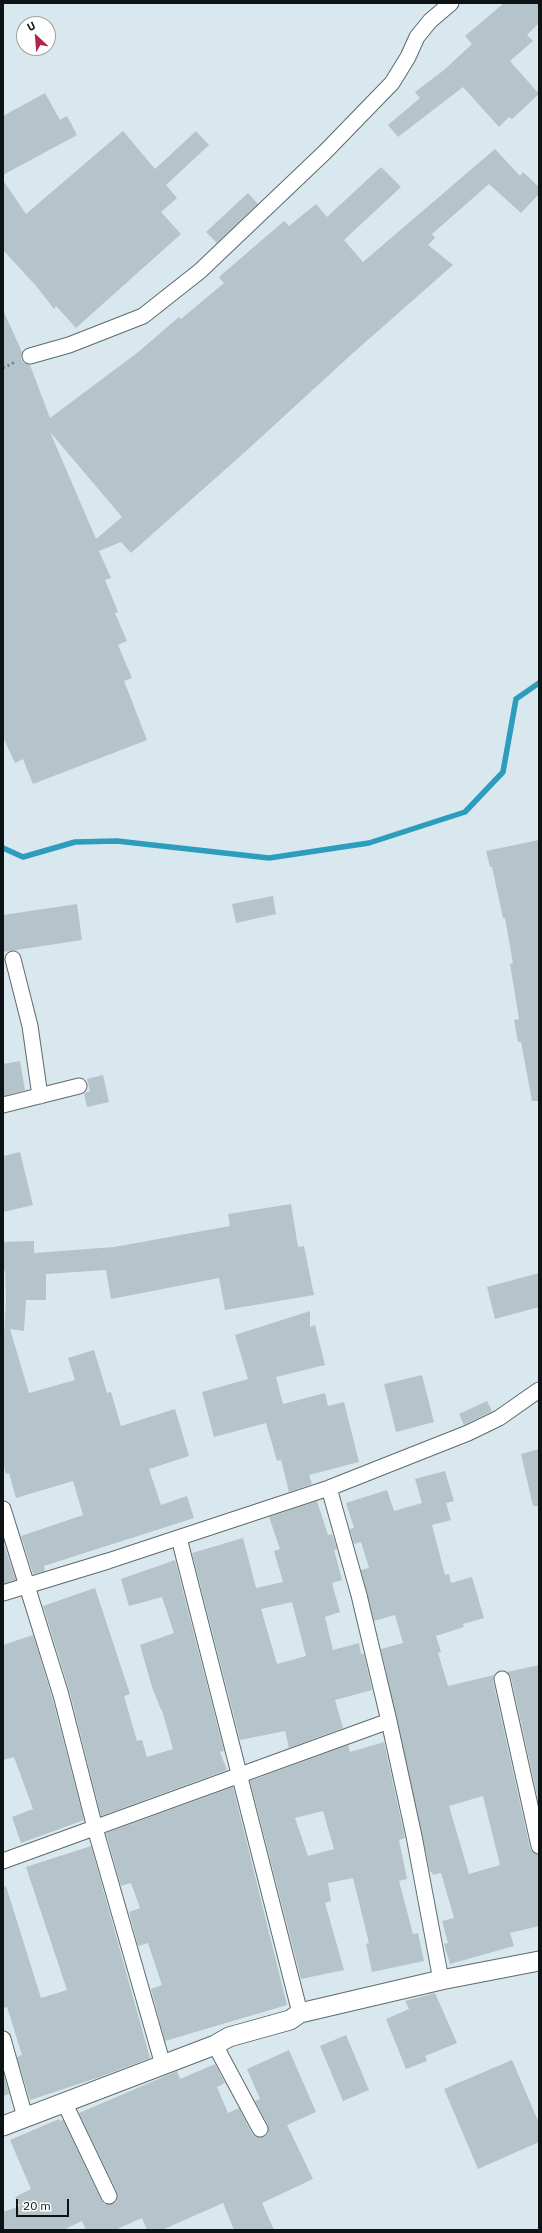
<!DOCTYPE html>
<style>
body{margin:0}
#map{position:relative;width:542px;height:2233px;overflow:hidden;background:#d9e8ee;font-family:"IBM Plex Sans",sans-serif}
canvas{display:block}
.frame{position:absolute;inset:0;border:4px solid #0d1214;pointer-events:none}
.north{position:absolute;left:16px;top:16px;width:40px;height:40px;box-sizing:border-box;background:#fff;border:1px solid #9ea0a1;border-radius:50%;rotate:334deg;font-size:11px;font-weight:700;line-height:16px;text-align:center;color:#0d1214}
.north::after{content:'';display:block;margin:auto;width:14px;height:18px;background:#b42249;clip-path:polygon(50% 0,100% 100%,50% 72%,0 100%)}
.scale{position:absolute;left:16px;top:2199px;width:53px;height:18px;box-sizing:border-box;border:2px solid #0d1214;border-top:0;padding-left:5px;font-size:12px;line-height:14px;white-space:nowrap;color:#0d1214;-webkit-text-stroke:3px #fff;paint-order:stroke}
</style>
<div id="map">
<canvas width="542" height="2233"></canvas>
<div class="frame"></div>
<div class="north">U</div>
<div class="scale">20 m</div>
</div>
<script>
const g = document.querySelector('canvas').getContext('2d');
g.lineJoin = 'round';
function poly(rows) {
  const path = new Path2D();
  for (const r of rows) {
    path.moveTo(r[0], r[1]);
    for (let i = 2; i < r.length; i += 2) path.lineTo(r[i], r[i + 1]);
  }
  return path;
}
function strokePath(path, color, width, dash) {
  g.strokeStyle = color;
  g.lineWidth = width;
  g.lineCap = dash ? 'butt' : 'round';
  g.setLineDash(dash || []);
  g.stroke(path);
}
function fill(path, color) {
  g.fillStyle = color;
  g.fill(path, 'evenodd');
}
const stream = poly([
 [3,848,23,857,75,842,117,841,269,858,369,843,465,812,503,772,516,699,539,683]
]);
const building = poly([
 [504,3,539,3,539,23,527,35,533,41,510,61,539,94,512,119,509,117,499,127,463,87,398,137,388,125,420,98,415,92,444,70,472,44,465,36],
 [45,93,60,120,67,116,77,135,3,175,3,116],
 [123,131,155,169,196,131,209,145,166,185,177,198,161,212,181,234,76,328,56,306,54,309,37,287,3,250,3,180,26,214],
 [495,149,520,176,523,172,539,187,539,194,521,213,489,184,432,234,435,238,428,245,453,265,353,353,245,452,131,553,121,542,99,551,111,578,105,580,118,612,115,613,127,641,118,645,132,678,124,681,147,740,33,784,23,759,15,763,3,737,3,310,22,352,21,359,24,363,30,365,50,418,137,353,179,317,181,319,224,283,219,277,284,221,289,226,316,204,327,217,381,167,401,187,344,240,363,262],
 [50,432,122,517,96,539],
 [248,193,258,204,217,243,206,232],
 [539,840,539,1101,532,1101,521,1042,518,1042,514,1020,519,1019,510,964,513,963,505,918,503,918,492,867,490,867,486,851],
 [273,896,276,914,236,923,232,904],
 [77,904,82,940,3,952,3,915],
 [20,1061,25,1090,3,1096,3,1064],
 [103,1075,109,1102,87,1107,84,1093,90,1091,87,1079],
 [20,1152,33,1205,3,1212,3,1156],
 [291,1204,298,1247,304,1246,314,1295,225,1310,219,1278,111,1299,106,1270,46,1274,46,1300,26,1300,24,1331,10,1329,29,1393,75,1380,68,1358,94,1350,107,1393,111,1392,121,1426,175,1409,189,1456,149,1469,161,1505,187,1496,194,1518,44,1566,45,1571,33,1574,21,1536,83,1515,73,1481,16,1498,9,1473,6,1474,3,1464,3,1353,6,1300,5,1271,3,1271,3,1242,34,1241,34,1253,114,1247,230,1226,228,1214],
 [539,1273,539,1307,495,1319,487,1287],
 [310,1311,310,1327,315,1325,325,1365,276,1377,283,1404,325,1393,328,1406,344,1402,359,1462,309,1475,312,1484,289,1492,281,1460,277,1461,266,1423,214,1437,202,1392,248,1379,235,1335],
 [422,1375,434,1422,396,1432,384,1384],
 [487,1401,492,1411,464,1425,459,1414],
 [539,1449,539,1506,533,1506,521,1454],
 [445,1471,454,1501,446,1503,451,1520,432,1525,445,1575,449,1574,451,1583,472,1577,484,1618,463,1624,464,1627,436,1636,441,1652,438,1653,448,1686,494,1675,493,1681,530,1848,533,1852,539,1855,539,1926,510,1933,514,1946,450,1964,444,1944,448,1943,442,1921,454,1918,441,1873,433,1875,432,1872,430,1872,381,1649,403,1643,395,1615,374,1621,361,1570,369,1568,361,1542,354,1544,350,1529,354,1528,346,1503,387,1490,394,1511,422,1503,415,1479],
 [483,1796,500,1865,469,1874,449,1806],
 [317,1501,328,1535,332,1534,337,1549,334,1550,342,1580,332,1583,340,1612,325,1617,333,1650,359,1643,361,1654,364,1654,372,1690,335,1700,343,1728,289,1748,285,1731,240,1740,192,1553,243,1538,256,1588,283,1582,274,1551,280,1549,269,1517],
 [292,1602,306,1656,277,1664,261,1609],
 [3,1542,16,1580,3,1584],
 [175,1560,224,1751,220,1752,227,1770,101,1816,70,1693,43,1606,95,1588,130,1694,124,1696,137,1741,142,1740,147,1757,173,1749,162,1710,161,1710,152,1687,140,1645,174,1633,162,1597,129,1606,121,1579],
 [33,1635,52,1697,84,1820,21,1843,12,1817,33,1809,14,1757,3,1760,3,1645],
 [539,1665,539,1804,511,1677,507,1672],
 [384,1742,405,1838,399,1840,407,1879,399,1881,413,1934,418,1933,424,1961,372,1972,366,1944,369,1943,353,1878,328,1883,331,1901,325,1903,344,1970,301,1979,250,1781,348,1745,350,1752],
 [323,1811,334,1849,308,1856,295,1818],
 [233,1787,287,2005,165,2041,151,1989,162,1985,148,1943,138,1946,129,1912,140,1908,131,1883,121,1886,106,1833],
 [91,1846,150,2058,100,2077,30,2100,17,2057,22,2055,7,2007,3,2008,3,1887,6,1886,41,1998,67,1990,26,1867],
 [435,1993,457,2043,425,2056,427,2061,406,2069,386,2019,409,2009,405,2001],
 [346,2035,369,2090,343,2101,320,2046],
 [289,2050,316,2112,287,2125,313,2179,262,2203,274,2230,234,2230,223,2203,162,2230,147,2230,142,2218,115,2230,86,2230,82,2221,63,2230,3,2230,3,2212,20,2206,15,2197,31,2189,10,2140,59,2119,60,2121,63,2120,101,2200,104,2204,113,2204,117,2201,117,2192,79,2113,177,2071,180,2079,215,2064,225,2083,217,2087,228,2113,239,2108,252,2134,256,2137,264,2137,268,2133,268,2125,255,2101,260,2099,247,2069],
 [512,2060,539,2123,539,2142,478,2169,444,2089],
 [3,2072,9,2094,3,2096]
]);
const path = poly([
 [3,368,15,362]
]);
const minor = poly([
 [30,356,69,345,143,316,200,271,325,152,392,83,408,57,417,37,430,21,451,3],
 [13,959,30,1026,40,1096],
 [3,1105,79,1086],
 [329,1488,359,1595,389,1721,414,1836,441,1980],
 [3,1509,61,1695,95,1828,163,2065],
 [179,1538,300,2013],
 [3,1593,108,1561,329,1488,468,1433,499,1418,539,1390],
 [502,1679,539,1846],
 [3,1861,389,1721],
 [3,2039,25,2117],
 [215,2045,260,2129],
 [64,2102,109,2196]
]);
const tertiary = poly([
 [3,2126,215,2045,229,2037,290,2020,300,2013,441,1980,539,1961]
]);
strokePath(stream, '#2c9dbd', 5.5);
fill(building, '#b5c4ca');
strokePath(minor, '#5d6a6f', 17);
strokePath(tertiary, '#5d6a6f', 21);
strokePath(path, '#727c80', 2.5, [2, 3]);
strokePath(minor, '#fff', 15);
strokePath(tertiary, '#fff', 19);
</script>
